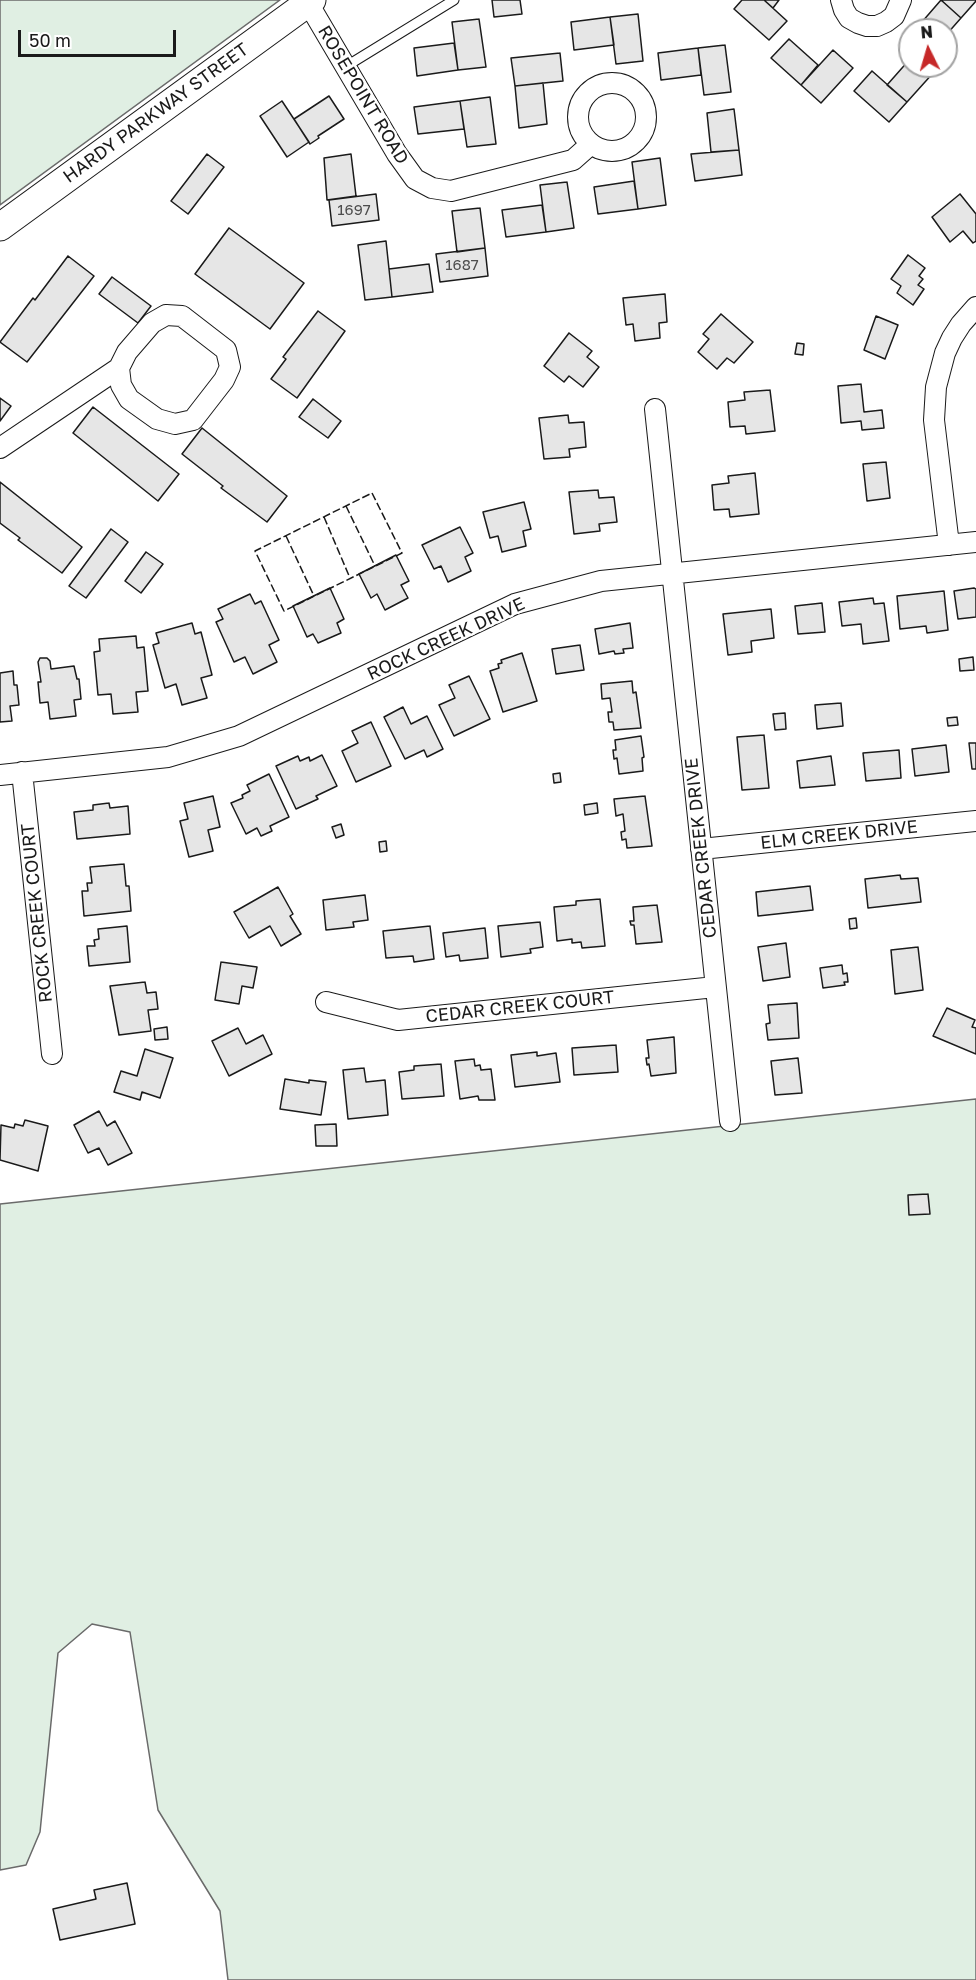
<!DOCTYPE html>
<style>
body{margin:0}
#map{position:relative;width:976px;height:1980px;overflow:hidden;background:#fff;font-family:"Golos Text",sans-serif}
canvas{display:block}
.north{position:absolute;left:898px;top:18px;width:60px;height:60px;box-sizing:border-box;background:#fff;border:2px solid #a3a3a3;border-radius:50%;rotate:355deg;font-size:16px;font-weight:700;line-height:24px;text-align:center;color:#1a1a1a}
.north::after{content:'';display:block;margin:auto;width:21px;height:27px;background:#c62828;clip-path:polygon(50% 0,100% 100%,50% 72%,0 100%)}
.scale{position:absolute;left:18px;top:30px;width:158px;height:27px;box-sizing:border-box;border:3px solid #1a1a1a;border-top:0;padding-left:8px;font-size:18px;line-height:21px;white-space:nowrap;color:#1a1a1a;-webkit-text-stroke:4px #fff;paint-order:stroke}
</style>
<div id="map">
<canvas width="976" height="1980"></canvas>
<div class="north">N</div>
<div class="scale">50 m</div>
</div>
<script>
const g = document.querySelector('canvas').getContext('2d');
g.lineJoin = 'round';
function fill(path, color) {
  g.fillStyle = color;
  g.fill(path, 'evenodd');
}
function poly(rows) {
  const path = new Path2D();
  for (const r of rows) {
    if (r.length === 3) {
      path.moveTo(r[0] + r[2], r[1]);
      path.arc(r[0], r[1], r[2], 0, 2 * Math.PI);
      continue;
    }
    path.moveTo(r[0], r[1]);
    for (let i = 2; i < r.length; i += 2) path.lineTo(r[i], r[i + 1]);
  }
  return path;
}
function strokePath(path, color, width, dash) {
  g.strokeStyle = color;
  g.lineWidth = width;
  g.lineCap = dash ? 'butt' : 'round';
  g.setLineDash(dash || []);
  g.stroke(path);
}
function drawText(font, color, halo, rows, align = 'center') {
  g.font = font + ' "Golos Text",sans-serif';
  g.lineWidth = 4.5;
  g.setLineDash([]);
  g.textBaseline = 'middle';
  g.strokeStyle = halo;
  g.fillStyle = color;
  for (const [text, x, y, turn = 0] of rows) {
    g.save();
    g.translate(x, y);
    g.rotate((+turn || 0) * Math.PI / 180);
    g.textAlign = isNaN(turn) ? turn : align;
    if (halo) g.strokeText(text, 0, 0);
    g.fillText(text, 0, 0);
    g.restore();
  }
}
const green = poly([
 [0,0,280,0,0,205,0,0],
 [976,1099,976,1980,228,1980,220,1911,158,1810,130,1632,92,1624,58,1653,40,1832,26,1865,0,1870,0,1204,976,1099]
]);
const building = poly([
 [492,0,520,0,522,14,494,17,492,0],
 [742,0,764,0,787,21,769,40,734,9,742,0],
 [764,0,779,0,773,8,764,0],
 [941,0,976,0,976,1,961,18,941,0],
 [941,0,961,18,946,35,946,30,915,30,941,0],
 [638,14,643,61,616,64,610,17,638,14],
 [610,17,614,45,574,50,571,22,610,17],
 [479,19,486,67,458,70,452,22,479,19],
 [789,39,818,65,801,85,771,58,789,39],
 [454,43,458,70,417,76,414,48,454,43],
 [725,45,731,92,704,95,698,48,725,45],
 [698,48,701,75,661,80,658,53,698,48],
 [833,50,853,68,821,103,801,85,833,50],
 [560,53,563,81,515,86,511,58,560,53],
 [910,59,910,66,927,66,934,72,907,102,887,85,910,59],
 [872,71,907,102,889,122,854,91,872,71],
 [543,83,547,124,519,128,515,86,543,83],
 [329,96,344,119,318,136,319,138,310,144,294,119,329,96],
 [490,97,496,144,467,147,460,101,490,97],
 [282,101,309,142,287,157,260,116,282,101],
 [460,101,464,129,418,134,414,107,460,101],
 [734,109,739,150,711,152,707,113,734,109],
 [739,150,742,175,695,181,691,154,739,150],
 [207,154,224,167,188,214,171,201,207,154],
 [351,154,356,196,327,200,324,158,351,154],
 [660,158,666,205,638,209,632,162,660,158],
 [634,181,638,209,598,214,594,187,634,181],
 [567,182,574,228,546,232,540,185,567,182],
 [376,194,379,220,332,226,329,200,376,194],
 [960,194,976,214,976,241,973,243,963,231,950,242,932,217,960,194],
 [542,205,546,232,506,237,502,210,542,205],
 [480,208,485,248,457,252,452,211,480,208],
 [229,228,304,283,270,329,195,274,229,228],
 [386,241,392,297,365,300,358,245,386,241],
 [485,248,488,276,440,282,436,254,485,248],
 [908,255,925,268,919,276,923,279,918,285,924,289,913,305,897,293,901,286,891,279,908,255],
 [68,256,94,276,27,362,0,342,33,298,35,300,68,256],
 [429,264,433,292,392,297,389,269,429,264],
 [112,277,151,306,138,323,99,294,112,277],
 [665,294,667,322,659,323,660,338,635,341,633,324,626,325,623,298,665,294],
 [318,311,345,331,297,398,271,379,286,359,283,357,318,311],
 [721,314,753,342,734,363,727,358,717,369,698,352,709,339,703,334,721,314],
 [876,316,898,325,885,359,864,350,876,316],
 [569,333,592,351,587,357,599,367,583,387,569,376,564,382,544,366,569,333],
 [797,343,804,344,803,355,795,354,797,343],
 [861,384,864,412,882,410,884,428,862,430,861,421,841,423,838,386,861,384],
 [770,390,775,431,746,434,745,426,730,427,728,402,745,400,744,392,770,390],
 [0,398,11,406,0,421,0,398],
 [313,399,341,421,328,438,299,417,313,399],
 [93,407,179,474,158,501,73,433,93,407],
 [568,415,569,423,584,422,586,447,569,449,570,457,544,459,539,418,568,415],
 [202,428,287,496,267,522,221,488,223,486,182,454,202,428],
 [886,462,890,498,867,501,863,464,886,462],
 [755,473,759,514,730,517,729,509,714,510,712,485,729,483,728,476,755,473],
 [0,482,82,547,62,573,18,540,20,538,0,523,0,482],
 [598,490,599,498,614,497,617,522,599,524,600,531,574,534,569,492,598,490],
 [524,502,531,529,523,531,526,546,502,552,498,536,490,538,483,512,524,502],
 [460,527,473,553,465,557,471,571,448,582,441,566,434,569,422,545,460,527],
 [111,529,128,542,86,598,69,586,111,529],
 [146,552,163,564,141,593,125,581,146,552],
 [396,555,409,581,401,585,408,598,385,610,377,594,371,598,359,574,396,555],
 [330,588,344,619,337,623,341,633,318,643,313,634,307,637,293,606,330,588],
 [974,588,976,589,976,617,958,619,954,591,974,588],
 [944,591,948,630,927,633,926,626,900,629,897,596,944,591],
 [250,594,255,604,261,601,279,640,269,645,277,662,253,674,245,657,234,662,216,622,223,619,218,609,250,594],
 [873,598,874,604,884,603,889,641,863,644,861,624,842,626,839,602,873,598],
 [822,603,825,632,798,634,795,606,822,603],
 [771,609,774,638,751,641,752,652,728,655,723,614,771,609],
 [192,623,195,634,201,632,212,675,201,678,207,698,182,705,176,684,165,688,153,645,159,643,156,633,192,623],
 [630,623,633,648,623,649,624,653,615,654,614,651,599,654,595,629,630,623],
 [136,636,137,648,144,647,148,691,136,692,138,712,113,714,111,694,98,695,94,652,100,651,99,639,136,636],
 [580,645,584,670,556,674,552,649,580,645],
 [522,653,537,701,503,712,490,671,499,668,498,664,502,663,501,660,522,653],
 [973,657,974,670,960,671,959,659,973,657],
 [40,658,47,658,50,661,51,669,74,666,77,679,79,679,81,699,74,700,76,716,50,719,48,702,40,703,38,682,41,682,38,662,40,658],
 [13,671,14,685,17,685,19,705,10,706,12,721,0,722,0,673,13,671],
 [469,676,490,719,454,736,439,705,455,698,449,685,469,676],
 [632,681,633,693,636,692,641,728,614,730,613,722,609,722,608,712,612,712,610,698,602,699,601,684,632,681],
 [841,703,843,726,817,729,815,705,841,703],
 [403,707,411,724,427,716,443,749,427,757,424,750,405,759,384,717,403,707],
 [785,713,786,729,775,730,773,714,785,713],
 [957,717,958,725,948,726,947,718,957,717],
 [371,722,391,766,356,782,342,751,358,743,352,731,371,722],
 [764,735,769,788,742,790,737,737,764,735],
 [641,736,644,757,642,758,643,771,619,774,617,758,614,759,613,750,616,750,615,740,641,736],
 [969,743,976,743,976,769,972,769,969,743],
 [946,745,949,772,915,776,912,749,946,745],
 [899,750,901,778,866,781,863,753,899,750],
 [322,755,337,786,316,796,318,799,296,809,276,766,298,756,300,761,309,757,310,761,322,755],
 [831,756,835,785,800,788,797,761,831,756],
 [560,773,561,782,554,783,553,774,560,773],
 [269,774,289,817,270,826,272,831,261,836,257,828,246,834,231,803,243,798,242,795,250,791,247,785,269,774],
 [213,796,220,827,208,830,213,851,189,857,180,821,188,819,184,803,213,796],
 [645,796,652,846,627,848,626,839,622,840,621,832,625,831,623,814,616,816,614,799,645,796],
 [109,803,110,808,128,806,130,834,77,839,74,812,93,810,93,805,109,803],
 [597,803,598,813,585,815,584,805,597,803],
 [341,824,344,835,336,838,332,827,341,824],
 [386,841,387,851,380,852,379,842,386,841],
 [124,864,126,886,129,886,131,911,84,916,82,891,88,891,87,883,92,883,90,867,124,864],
 [900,875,901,879,918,878,921,902,868,908,865,879,900,875],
 [810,886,813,910,758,916,756,892,810,886],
 [278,887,293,914,290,916,301,934,281,946,270,926,249,938,234,912,278,887],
 [365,895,368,920,353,922,354,927,326,930,323,900,365,895],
 [600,899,605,946,582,948,581,942,572,943,572,939,557,941,554,907,576,905,576,901,600,899],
 [657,905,662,942,636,944,634,925,631,925,630,921,634,921,633,907,657,905],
 [856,918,857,928,850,929,849,919,856,918],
 [540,922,543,947,530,949,531,953,501,957,498,926,540,922],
 [127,926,130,962,89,966,87,946,95,946,94,940,99,939,98,929,127,926],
 [430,926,434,959,414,962,413,956,386,958,383,931,430,926],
 [485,928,488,958,460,961,459,955,446,957,443,933,485,928],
 [786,943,790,977,763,981,758,947,786,943],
 [918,947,923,990,895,994,891,950,918,947],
 [221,962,257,967,253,988,242,986,239,1004,215,1000,221,962],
 [842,965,843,974,847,973,848,982,844,982,845,985,823,988,820,968,842,965],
 [145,982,147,993,156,992,158,1009,148,1010,151,1031,119,1035,110,986,145,982],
 [797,1003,799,1038,768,1040,766,1024,770,1023,768,1005,797,1003],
 [947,1008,975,1020,972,1027,976,1028,976,1054,933,1036,947,1008],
 [167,1027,168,1039,155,1040,154,1029,167,1027],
 [238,1028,246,1044,263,1035,272,1054,229,1076,212,1041,238,1028],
 [674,1037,676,1073,651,1076,649,1064,647,1065,646,1058,649,1058,647,1040,674,1037],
 [616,1045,618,1072,574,1075,572,1048,616,1045],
 [145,1049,173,1058,160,1098,142,1092,140,1100,114,1092,121,1071,137,1076,145,1049],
 [537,1052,537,1056,556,1053,560,1082,515,1087,511,1055,537,1052],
 [798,1058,802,1093,775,1095,771,1061,798,1058],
 [474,1059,475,1066,480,1065,481,1070,491,1069,495,1100,479,1100,478,1096,460,1099,455,1061,474,1059],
 [441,1064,444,1096,402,1099,399,1072,414,1070,414,1066,441,1064],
 [364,1068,366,1082,385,1080,388,1115,348,1119,343,1070,364,1068],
 [285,1079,309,1083,309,1080,326,1082,321,1115,280,1109,285,1079],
 [99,1111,107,1126,115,1121,132,1153,108,1165,99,1148,88,1153,74,1125,99,1111],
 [25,1120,48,1126,38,1171,0,1160,1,1125,14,1128,15,1124,23,1126,25,1120],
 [336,1124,337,1146,316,1146,315,1125,336,1124],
 [928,1194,930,1214,909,1215,908,1195,928,1194],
 [127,1883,135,1924,60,1940,53,1909,96,1899,94,1890,127,1883]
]);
const lane = poly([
 [345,67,454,0]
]);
const street = poly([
 [841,0,844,10,849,18,858,23,867,26,877,26,886,22,894,16,901,0],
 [308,3,397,154,415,179,432,188,451,191,573,160,591,144],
 [612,117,34],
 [166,315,182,316,226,350,230,367,224,380,193,420,175,424,157,419,129,399,121,385,119,368,127,352,152,323,166,315],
 [655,409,730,1121],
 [0,448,119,368],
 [949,545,934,420,936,387,945,353,952,338,961,324,976,307],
 [22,772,52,1054],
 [0,775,168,757,239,736,515,604,601,581,976,542],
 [701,849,976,821],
 [326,1002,398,1020,715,987]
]);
const secondary = poly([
 [0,227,312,0]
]);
const fence = poly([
 [372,493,402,553,284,611,255,551,372,493],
 [346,506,375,566],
 [324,517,350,578],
 [286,536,314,596]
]);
const numberNames = [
 ["1697",354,210],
 ["1687",462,265]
];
const streetNames = [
 ["ROSEPOINT ROAD",363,95,59],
 ["HARDY PARKWAY STREET",156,113,-36],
 ["ROCK CREEK DRIVE",446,639,-25],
 ["ELM CREEK DRIVE",839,835,-6],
 ["CEDAR CREEK DRIVE",701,848,-96],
 ["ROCK CREEK COURT",37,913,-96],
 ["CEDAR CREEK COURT",520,1007,-6]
];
fill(green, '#e0efe3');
strokePath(green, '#6a6a6a', 1.5);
fill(building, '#e6e6e6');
strokePath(building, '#1a1a1a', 1.5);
strokePath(lane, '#1a1a1a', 11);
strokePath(street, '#1a1a1a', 22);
strokePath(secondary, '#1a1a1a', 29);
strokePath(lane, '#fff', 9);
strokePath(street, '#fff', 20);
strokePath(secondary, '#fff', 27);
strokePath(fence, '#1a1a1a', 1.5, [8, 3]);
drawText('15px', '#4d4d4d', null, numberNames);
drawText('18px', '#1a1a1a', '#fff', streetNames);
</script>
